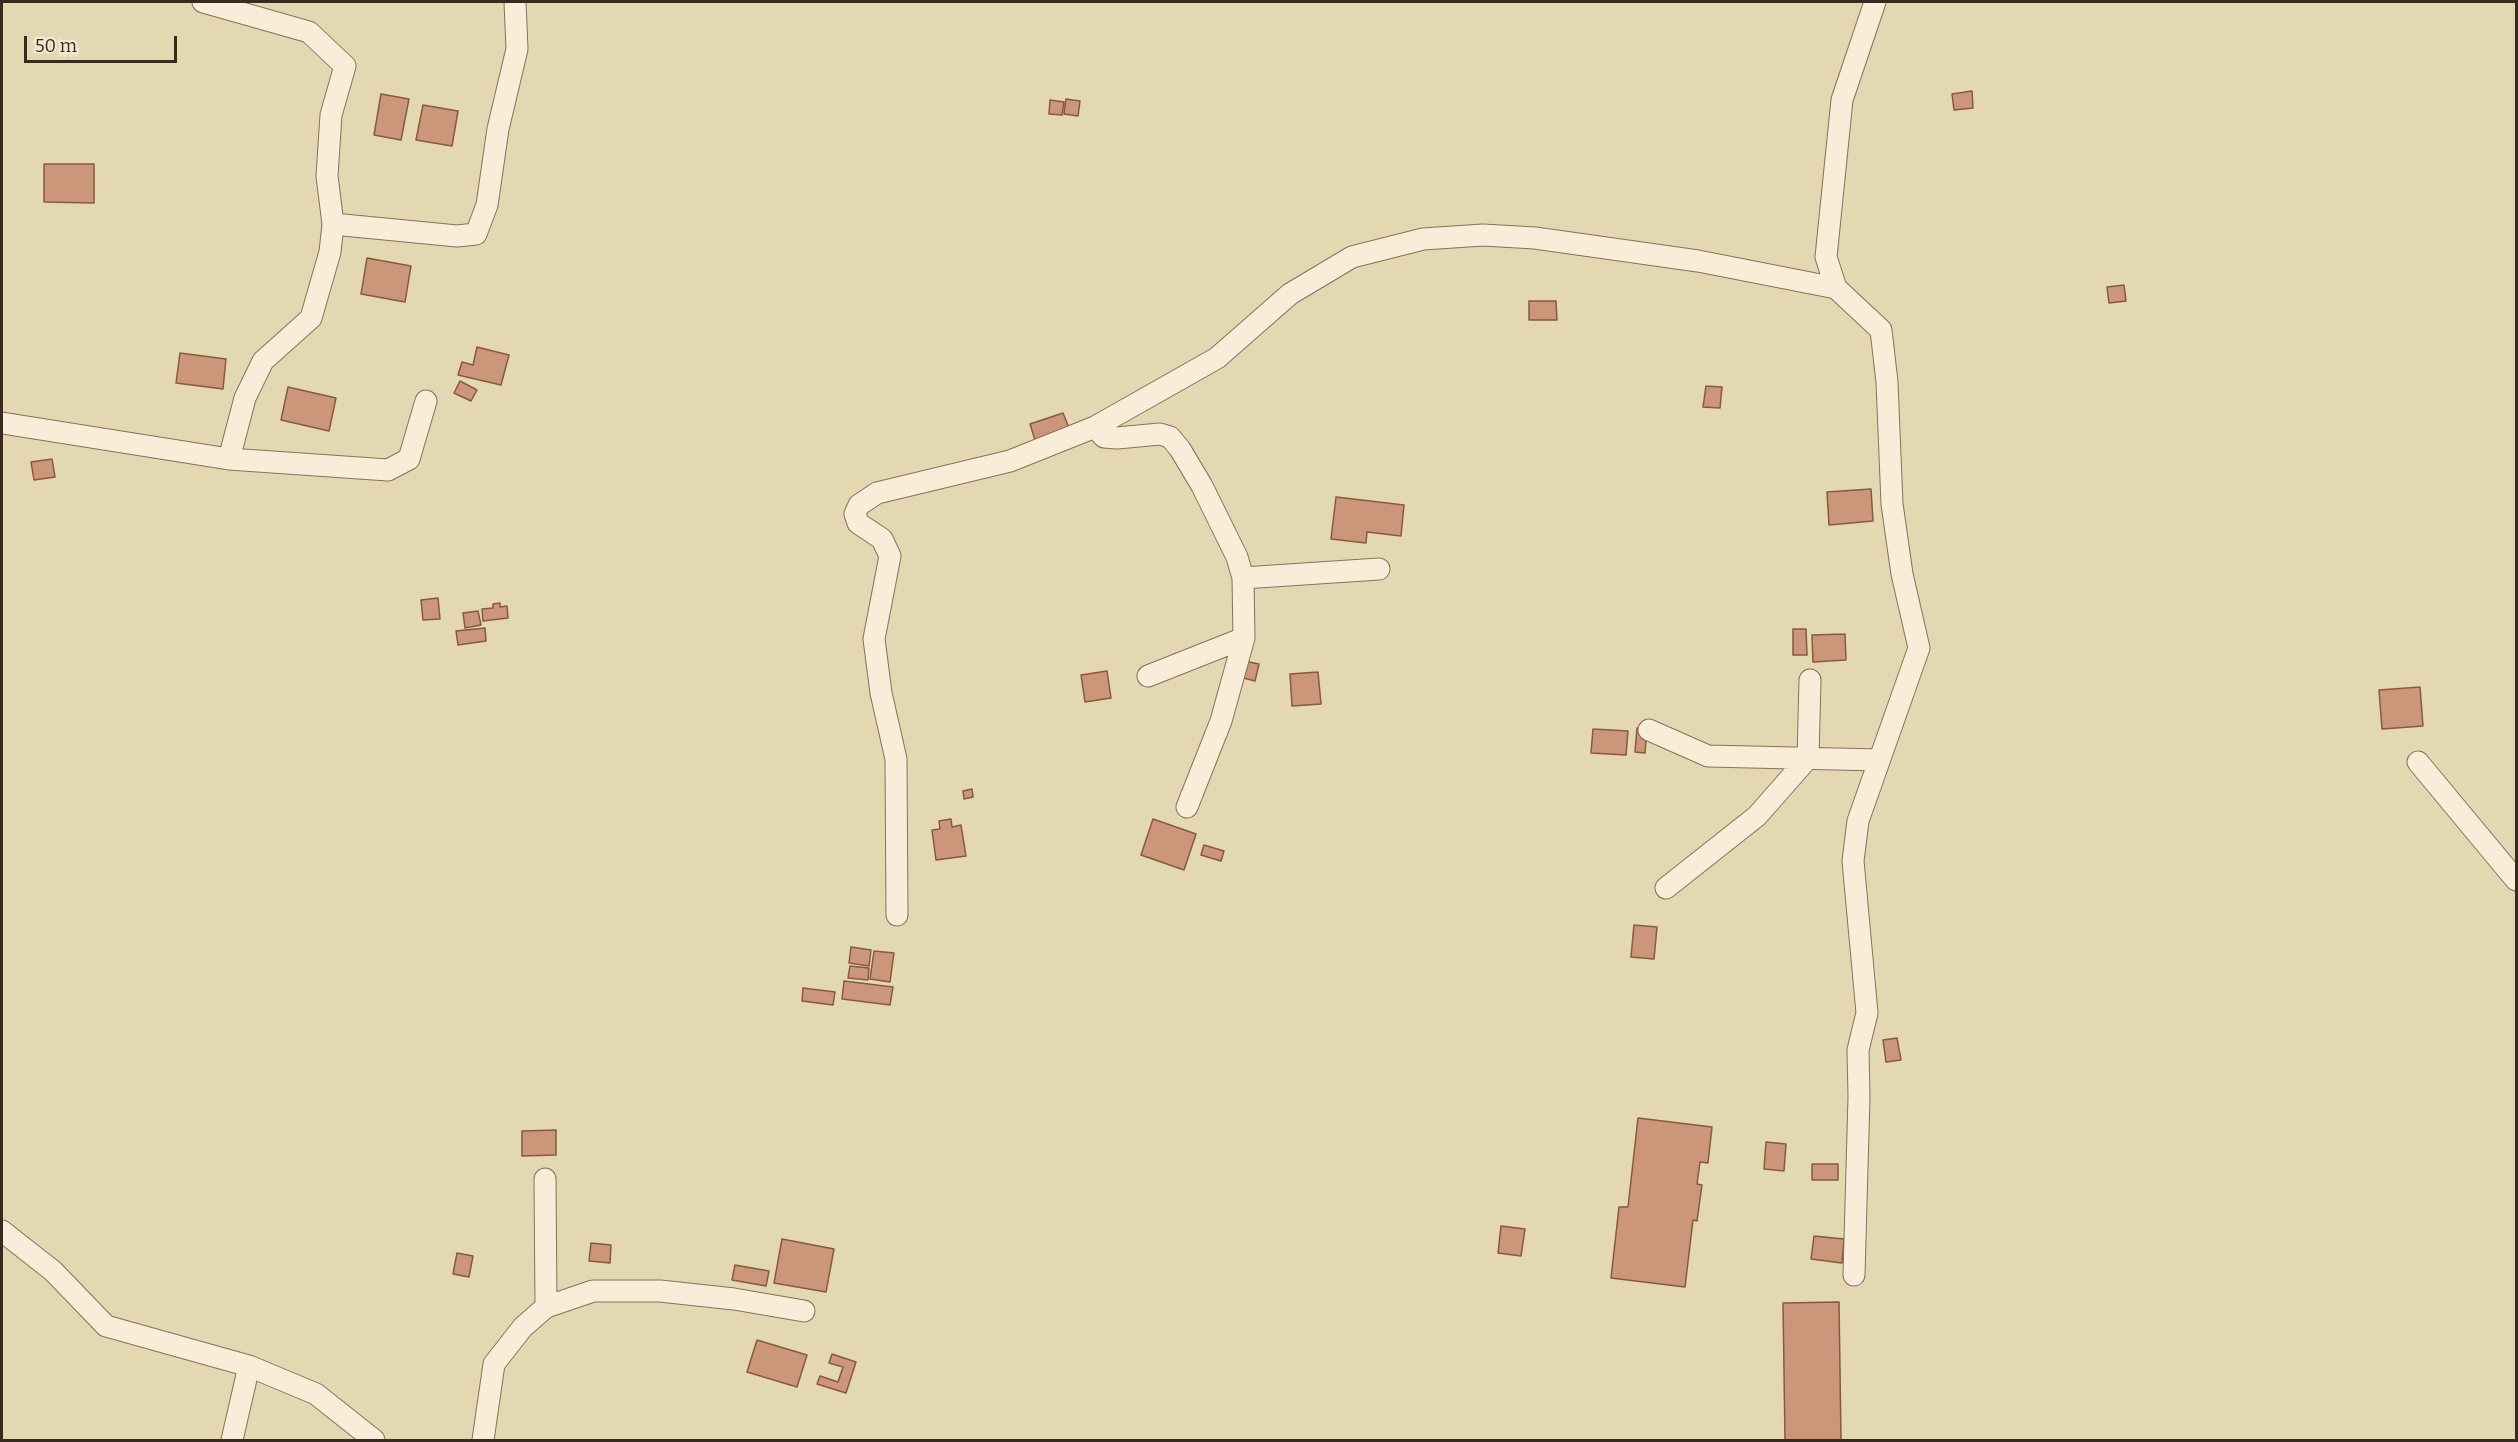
<!DOCTYPE html>
<style>
body{margin:0}
#map{position:relative;width:2518px;height:1442px;overflow:hidden;background:#eedec4;font-family:Bitter,serif}
canvas{display:block}
.frame{position:absolute;inset:0;border:3px solid #39291f;pointer-events:none}
.scale{position:absolute;left:24px;top:36px;width:153px;height:27px;box-sizing:border-box;border:3px solid #39291f;border-top:0;padding-left:8px;font-size:18px;line-height:21px;white-space:nowrap;color:#39291f;-webkit-text-stroke:4px #f5e9d4;paint-order:stroke}
</style>
<div id="map">
<canvas width="2518" height="1442"></canvas>
<div class="frame"></div>
<div class="scale">50 m</div>
</div>
<script>
const g = document.querySelector('canvas').getContext('2d');
g.lineJoin = 'round';
function fill(path, color) {
  g.fillStyle = color;
  g.fill(path, 'evenodd');
}
function poly(rows) {
  const path = new Path2D();
  for (const r of rows) {
    path.moveTo(r[0], r[1]);
    for (let i = 2; i < r.length; i += 2) path.lineTo(r[i], r[i + 1]);
  }
  return path;
}
function strokePath(path, color, width, dash) {
  g.strokeStyle = color;
  g.lineWidth = width;
  g.lineCap = dash ? 'butt' : 'round';
  g.setLineDash(dash || []);
  g.stroke(path);
}
const farmland = poly([
 [2,2,2516,2,2516,1440,2,1440]
]);
const building = poly([
 [1972,91,1973,108,1954,110,1952,94,1972,91],
 [381,94,409,99,401,140,374,135,381,94],
 [1066,99,1080,101,1078,116,1064,114,1066,99],
 [1050,100,1064,102,1062,115,1049,114,1050,100],
 [423,105,458,111,452,146,416,140,423,105],
 [44,164,94,164,94,203,44,202,44,164],
 [367,258,411,266,405,302,361,294,367,258],
 [2124,285,2126,301,2109,303,2107,287,2124,285],
 [1529,301,1556,301,1557,320,1529,320,1529,301],
 [477,347,509,355,501,385,458,375,462,362,473,365,477,347],
 [180,353,226,359,223,389,176,383,180,353],
 [460,381,477,390,471,401,454,393,460,381],
 [1706,386,1722,387,1720,408,1703,407,1706,386],
 [288,387,336,398,329,431,281,420,288,387],
 [1063,413,1069,428,1035,440,1030,424,1063,413],
 [52,459,55,477,34,480,31,462,52,459],
 [1871,489,1873,521,1829,525,1827,492,1871,489],
 [1336,497,1404,505,1401,536,1367,532,1366,543,1331,539,1336,497],
 [438,598,440,619,423,620,421,600,438,598],
 [500,603,500,607,507,606,508,618,483,621,482,609,493,608,493,604,500,603],
 [478,611,481,625,465,628,463,613,478,611],
 [485,628,486,641,458,645,456,631,485,628],
 [1793,629,1806,629,1807,655,1793,655,1793,629],
 [1845,634,1846,660,1813,662,1812,635,1845,634],
 [1244,661,1259,664,1255,681,1240,677,1244,661],
 [1107,671,1111,698,1085,702,1081,675,1107,671],
 [1318,672,1321,704,1292,706,1290,674,1318,672],
 [2420,687,2423,726,2382,729,2379,690,2420,687],
 [1637,728,1647,729,1645,753,1635,752,1637,728],
 [1593,729,1628,731,1626,755,1591,753,1593,729],
 [972,789,973,797,964,799,963,791,972,789],
 [951,819,952,827,961,825,966,856,936,860,932,830,940,829,939,821,951,819],
 [1153,819,1196,834,1184,870,1141,855,1153,819],
 [1204,845,1224,851,1221,861,1201,855,1204,845],
 [1634,925,1657,927,1654,959,1631,957,1634,925],
 [851,947,871,950,869,966,849,963,851,947],
 [874,951,894,953,890,982,870,979,874,951],
 [850,966,869,968,868,980,848,978,850,966],
 [844,981,893,987,890,1005,842,999,844,981],
 [803,988,835,992,833,1005,802,1001,803,988],
 [1897,1038,1901,1060,1886,1062,1883,1040,1897,1038],
 [1638,1118,1712,1127,1708,1163,1700,1162,1697,1184,1702,1185,1697,1221,1693,1220,1685,1287,1611,1278,1619,1207,1628,1207,1638,1118],
 [556,1130,556,1155,522,1156,522,1131,556,1130],
 [1766,1142,1786,1144,1784,1171,1764,1169,1766,1142],
 [1812,1164,1838,1164,1838,1180,1812,1180,1812,1164],
 [1501,1226,1525,1229,1521,1256,1498,1253,1501,1226],
 [1814,1236,1844,1239,1842,1263,1811,1259,1814,1236],
 [782,1239,834,1249,826,1292,774,1283,782,1239],
 [591,1243,611,1245,610,1263,589,1261,591,1243],
 [457,1253,473,1256,469,1277,453,1274,457,1253],
 [735,1265,769,1271,766,1286,732,1280,735,1265],
 [1839,1302,1841,1440,1785,1440,1783,1303,1839,1302],
 [757,1340,807,1355,797,1387,747,1372,757,1340],
 [832,1354,856,1362,846,1393,817,1384,820,1376,838,1382,843,1367,829,1363,832,1354]
]);
const minor = poly([
 [333,224,457,236,476,234,487,205,498,129,517,49,515,2],
 [2,423,229,459,245,398,263,361,311,318,330,252,333,224,327,176,331,115,345,66,309,32,203,2],
 [1095,427,1104,437,1117,438,1160,434,1170,437,1180,449,1202,486,1237,557,1243,578,1244,638,1221,721,1187,807],
 [229,459,388,470,409,459,426,401],
 [1243,578,1379,569],
 [1148,676,1244,638],
 [1649,730,1708,756,1879,760],
 [2418,762,2516,880],
 [1666,888,1757,816,1808,758,1810,680],
 [897,915,896,759,881,693,874,639,890,556,882,539,858,523,855,514,859,505,877,493,1010,461,1095,427,1217,358,1290,294,1352,257,1423,239,1483,235,1535,238,1698,261,1836,288],
 [545,1179,546,1307],
 [2,1231,53,1271,106,1326,249,1366,316,1394,374,1440],
 [1854,1275,1859,1097,1858,1050,1867,1013,1853,861,1858,821,1919,648,1902,574,1892,504,1887,382,1881,330,1836,288,1826,257,1842,100,1875,2],
 [232,1440,249,1366],
 [483,1440,494,1364,523,1327,546,1307,593,1291,660,1291,734,1299,804,1311]
]);
fill(farmland, '#e3d8b2');
fill(building, '#cc967b');
strokePath(building, '#885841', 1.5);
strokePath(minor, '#89705b', 23);
strokePath(minor, '#f9ecd8', 21);
</script>
